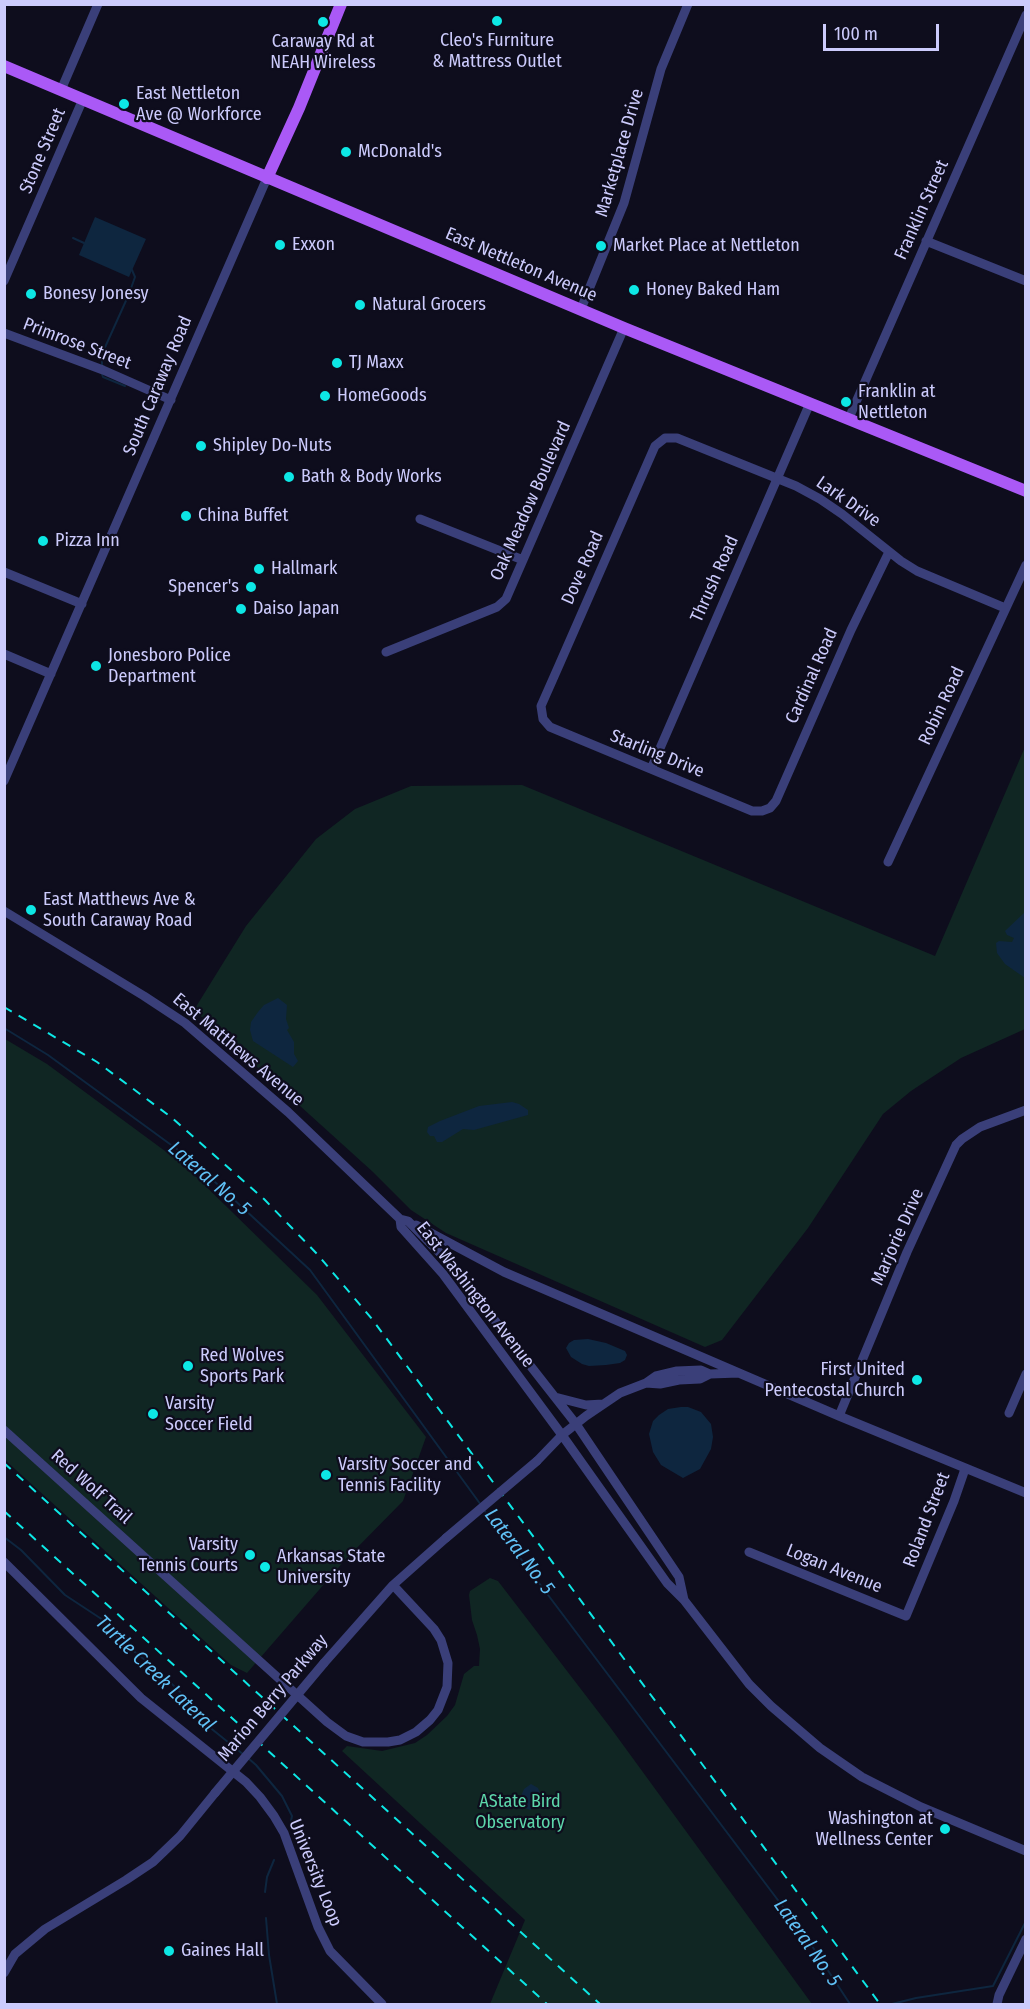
<!DOCTYPE html>
<style>
body{margin:0}
#map{position:relative;width:1030px;height:2009px;overflow:hidden;background:#0e0d1d;font-family:"Fira Sans Condensed",sans-serif}
canvas{display:block}
.frame{position:absolute;inset:0;border:6px solid #cccbfc;pointer-events:none}
.scale{position:absolute;left:823px;top:24px;width:116px;height:27px;box-sizing:border-box;border:3px solid #cccbfc;border-top:0;padding-left:8px;font-size:18px;line-height:21px;white-space:nowrap;color:#cccbfc;-webkit-text-stroke:4px #0e0d1d;paint-order:stroke}
</style>
<div id="map">
<canvas width="1030" height="2009"></canvas>
<div class="frame"></div>
<div class="scale">100 m</div>
</div>
<script>
const g = document.querySelector('canvas').getContext('2d');
g.lineJoin = 'round';
function fill(path, color) {
  g.fillStyle = color;
  g.fill(path, 'evenodd');
}
function poly(rows) {
  const path = new Path2D();
  for (const r of rows) {
    path.moveTo(r[0], r[1]);
    for (let i = 2; i < r.length; i += 2) path.lineTo(r[i], r[i + 1]);
  }
  return path;
}
function strokePath(path, color, width, dash) {
  g.strokeStyle = color;
  g.lineWidth = width;
  g.lineCap = dash ? 'butt' : 'round';
  g.setLineDash(dash || []);
  g.stroke(path);
}
function drawText(font, color, halo, rows, align = 'center') {
  g.font = font + ' "Fira Sans Condensed",sans-serif';
  g.lineWidth = 4.5;
  g.setLineDash([]);
  g.textBaseline = 'middle';
  g.strokeStyle = halo;
  g.fillStyle = color;
  for (const [text, x, y, turn = 0] of rows) {
    g.save();
    g.translate(x, y);
    g.rotate((+turn || 0) * Math.PI / 180);
    g.textAlign = isNaN(turn) ? turn : align;
    if (halo) g.strokeText(text, 0, 0);
    g.fillText(text, 0, 0);
    g.restore();
  }
}
const green = poly([
 [1025,747,1025,1029,961,1058,911,1091,883,1114,808,1228,722,1340,705,1347,446,1233,411,1210,373,1172,194,1010,246,926,316,839,355,809,411,786,522,785,935,956],
 [5,1039,47,1064,184,1165,317,1295,426,1437,403,1501,345,1560,247,1673,231,1665,5,1460],
 [490,1578,498,1581,610,1727,812,2004,490,2004,525,1920,342,1751,347,1746,382,1751,415,1743,427,1735,447,1716,455,1705,464,1674,474,1666,479,1666,480,1649,477,1635,472,1620,469,1595,470,1591]
]);
const water = poly([
 [95,217,146,239,129,277,79,255],
 [1025,912,1025,978,1005,964,997,953,996,943,999,941,1012,942,1014,938,1007,935,1005,931],
 [278,998,287,1005,286,1019,289,1028,287,1030,294,1042,294,1054,298,1061,293,1067,253,1041,250,1030,251,1022,258,1012,264,1005],
 [512,1102,519,1104,528,1110,528,1115,474,1130,463,1129,442,1142,437,1142,434,1136,430,1136,427,1132,428,1127,440,1121,479,1106],
 [588,1339,606,1343,625,1351,627,1355,625,1360,620,1363,606,1365,589,1366,582,1364,571,1357,566,1348,569,1343,574,1340],
 [681,1407,688,1407,701,1412,711,1424,713,1437,711,1449,700,1469,683,1478,661,1465,653,1452,649,1434,653,1421,659,1415,668,1409],
 [531,1784,538,1788,540,1793,538,1803,530,1810,520,1806,518,1803,524,1789]
]);
const stream = poly([
 [73,238,84,243],
 [102,367,102,354,129,294,135,277,132,270],
 [102,374,103,377,125,386],
 [4,1028,48,1055,189,1158,310,1270,481,1505],
 [484,1510,808,1940,850,2004],
 [4,1537,21,1550,65,1595,103,1620,122,1642,159,1671,182,1694,187,1709,244,1755],
 [248,1758,256,1765,282,1796,292,1816,291,1821],
 [265,1892,267,1877,274,1860],
 [266,1918,269,1955,277,2004],
 [892,2004,916,1998,993,1986,1026,1921]
]);
const minor = poly([
 [61,90,98,4],
 [926,241,1026,281],
 [4,281,83,99],
 [581,309,624,203,661,69,688,4],
 [4,333,103,370,171,400],
 [849,418,1026,15],
 [420,519,523,560],
 [889,552,851,630,776,801,770,808,762,811,752,811,550,727,543,719,541,706,560,663,655,446,665,438,677,438,796,486,820,499,842,514,901,561,917,571,1005,608],
 [4,572,82,604],
 [386,652,497,607,506,599,624,328],
 [4,654,51,674],
 [651,769,810,403],
 [4,781,267,178],
 [888,862,1026,565],
 [4,911,144,996,185,1023,288,1112,400,1219,408,1221,449,1262,576,1424,679,1577,684,1600],
 [400,1219,401,1227,443,1274,562,1435,667,1583,684,1600,749,1684,771,1706,820,1748,862,1777,921,1807,1026,1851],
 [416,1225,504,1272,839,1416,1026,1493],
 [646,1383,660,1384,679,1380,700,1379,710,1374],
 [555,1397,586,1405,603,1404],
 [1009,1413,1026,1374],
 [839,1416,907,1252,956,1145,962,1139,980,1127,1026,1110],
 [4,1430,327,1722,346,1736,363,1742,388,1742,400,1740,416,1732,430,1720,438,1710,447,1687,448,1663,441,1640,434,1629,393,1585],
 [537,1461,562,1435,586,1416,620,1393,646,1383,656,1376,677,1371,701,1370,710,1374,739,1373],
 [749,1552,906,1616,954,1501,965,1469],
 [4,1562,141,1698,246,1782,260,1797,274,1816,284,1833,318,1927,330,1951,382,2004],
 [324,1663,393,1585,446,1538],
 [4,1973,15,1954,45,1929,126,1880,153,1862,180,1836,215,1793],
 [997,2004,999,1995,1026,1939]
]);
const major = poly([
 [4,66,624,328,1026,491],
 [267,178,299,108,341,4]
]);
const rail = poly([
 [4,1007,97,1062,171,1117,264,1199,318,1255,372,1319,880,2004],
 [4,1463,600,2004],
 [4,1511,547,2004]
]);
const minorBridge = poly([
 [446,1538,537,1461],
 [215,1793,324,1663]
]);
const markers = [
 [497,21,6,"#0de7e5"],
 [323,22,6,"#0de7e5"],
 [124,104,6,"#0de7e5"],
 [346,152,6,"#0de7e5"],
 [280,245,6,"#0de7e5"],
 [601,246,6,"#0de7e5"],
 [634,290,6,"#0de7e5"],
 [31,294,6,"#0de7e5"],
 [360,305,6,"#0de7e5"],
 [337,363,6,"#0de7e5"],
 [325,396,6,"#0de7e5"],
 [846,402,6,"#0de7e5"],
 [201,446,6,"#0de7e5"],
 [289,477,6,"#0de7e5"],
 [186,516,6,"#0de7e5"],
 [43,541,6,"#0de7e5"],
 [259,569,6,"#0de7e5"],
 [251,587,6,"#0de7e5"],
 [241,609,6,"#0de7e5"],
 [96,666,6,"#0de7e5"],
 [31,910,6,"#0de7e5"],
 [188,1366,6,"#0de7e5"],
 [917,1380,6,"#0de7e5"],
 [153,1414,6,"#0de7e5"],
 [326,1475,6,"#0de7e5"],
 [250,1555,6,"#0de7e5"],
 [265,1567,6,"#0de7e5"],
 [945,1829,6,"#0de7e5"],
 [169,1951,6,"#0de7e5"]
];
const poiNames = [
 ["Cleo's Furniture",497,41,"center"],
 ["& Mattress Outlet",497,62,"center"],
 ["Caraway Rd at",323,42,"center"],
 ["NEAH Wireless",323,63,"center"],
 ["East Nettleton",136,94],
 ["Ave @ Workforce",136,115],
 ["McDonald's",358,152],
 ["Exxon",292,245],
 ["Market Place at Nettleton",613,246],
 ["Honey Baked Ham",646,290],
 ["Bonesy Jonesy",43,294],
 ["Natural Grocers",372,305],
 ["TJ Maxx",349,363],
 ["Franklin at",858,392],
 ["Nettleton",858,413],
 ["HomeGoods",337,396],
 ["Shipley Do-Nuts",213,446],
 ["Bath & Body Works",301,477],
 ["China Buffet",198,516],
 ["Pizza Inn",55,541],
 ["Hallmark",271,569],
 ["Spencer's",239,587,"right"],
 ["Daiso Japan",253,609],
 ["Jonesboro Police",108,656],
 ["Department",108,677],
 ["East Matthews Ave &",43,900],
 ["South Caraway Road",43,921],
 ["Red Wolves",200,1356],
 ["Sports Park",200,1377],
 ["First United",905,1370,"right"],
 ["Pentecostal Church",905,1391,"right"],
 ["Varsity",165,1404],
 ["Soccer Field",165,1425],
 ["Varsity Soccer and",338,1465],
 ["Tennis Facility",338,1486],
 ["Varsity",238,1545,"right"],
 ["Tennis Courts",238,1566,"right"],
 ["Arkansas State",277,1557],
 ["University",277,1578],
 ["Washington at",933,1819,"right"],
 ["Wellness Center",933,1840,"right"],
 ["Gaines Hall",181,1951]
];
const streetNames = [
 ["Stone Street",43,151,-67],
 ["Marketplace Drive",620,153,-74],
 ["Franklin Street",922,210,-66],
 ["East Nettleton Avenue",521,265,23],
 ["Primrose Street",77,344,21],
 ["South Caraway Road",158,386,-67],
 ["Oak Meadow Boulevard",531,501,-66],
 ["Lark Drive",848,502,35],
 ["Dove Road",583,568,-66],
 ["Thrush Road",715,579,-66],
 ["Cardinal Road",812,676,-66],
 ["Robin Road",942,706,-65],
 ["Starling Drive",657,754,22],
 ["East Matthews Avenue",238,1050,40],
 ["Marjorie Drive",898,1237,-66],
 ["East Washington Avenue",475,1295,52],
 ["Red Wolf Trail",91,1487,42],
 ["Roland Street",927,1520,-69],
 ["Logan Avenue",834,1569,22],
 ["Marion Berry Parkway",273,1698,-50],
 ["University Loop",315,1873,68]
];
const parkNames = [
 ["AState Bird",520,1802],
 ["Observatory",520,1823]
];
const waterNames = [
 ["Lateral No. 5",209,1179,41],
 ["Lateral No. 5",519,1552,53],
 ["Turtle Creek Lateral",155,1674,44],
 ["Lateral No. 5",807,1943,55]
];
fill(green, '#102623');
fill(water, '#0e263f');
strokePath(stream, '#0e263f', 2);
strokePath(minor, '#3a3f79', 9);
strokePath(major, '#aa59f6', 12);
strokePath(rail, '#0de7e5', 2, [9, 8]);
strokePath(minorBridge, '#3a3f79', 9);
for (const [x, y, r, color] of markers) {
  const dot = new Path2D();
  dot.arc(x, y, r, 0, 2 * Math.PI);
  g.fillStyle = color;
  g.fill(dot);
  strokePath(dot, '#0e0d1d', 2);
}
drawText('18px', '#cccbfc', '#0e0d1d', poiNames, 'left');
drawText('18px', '#cccbfc', '#0e0d1d', streetNames);
drawText('18px', '#5dd7ab', '#0e0d1d', parkNames);
drawText('italic 20px', '#60c1f6', '#0e0d1d', waterNames);
</script>
